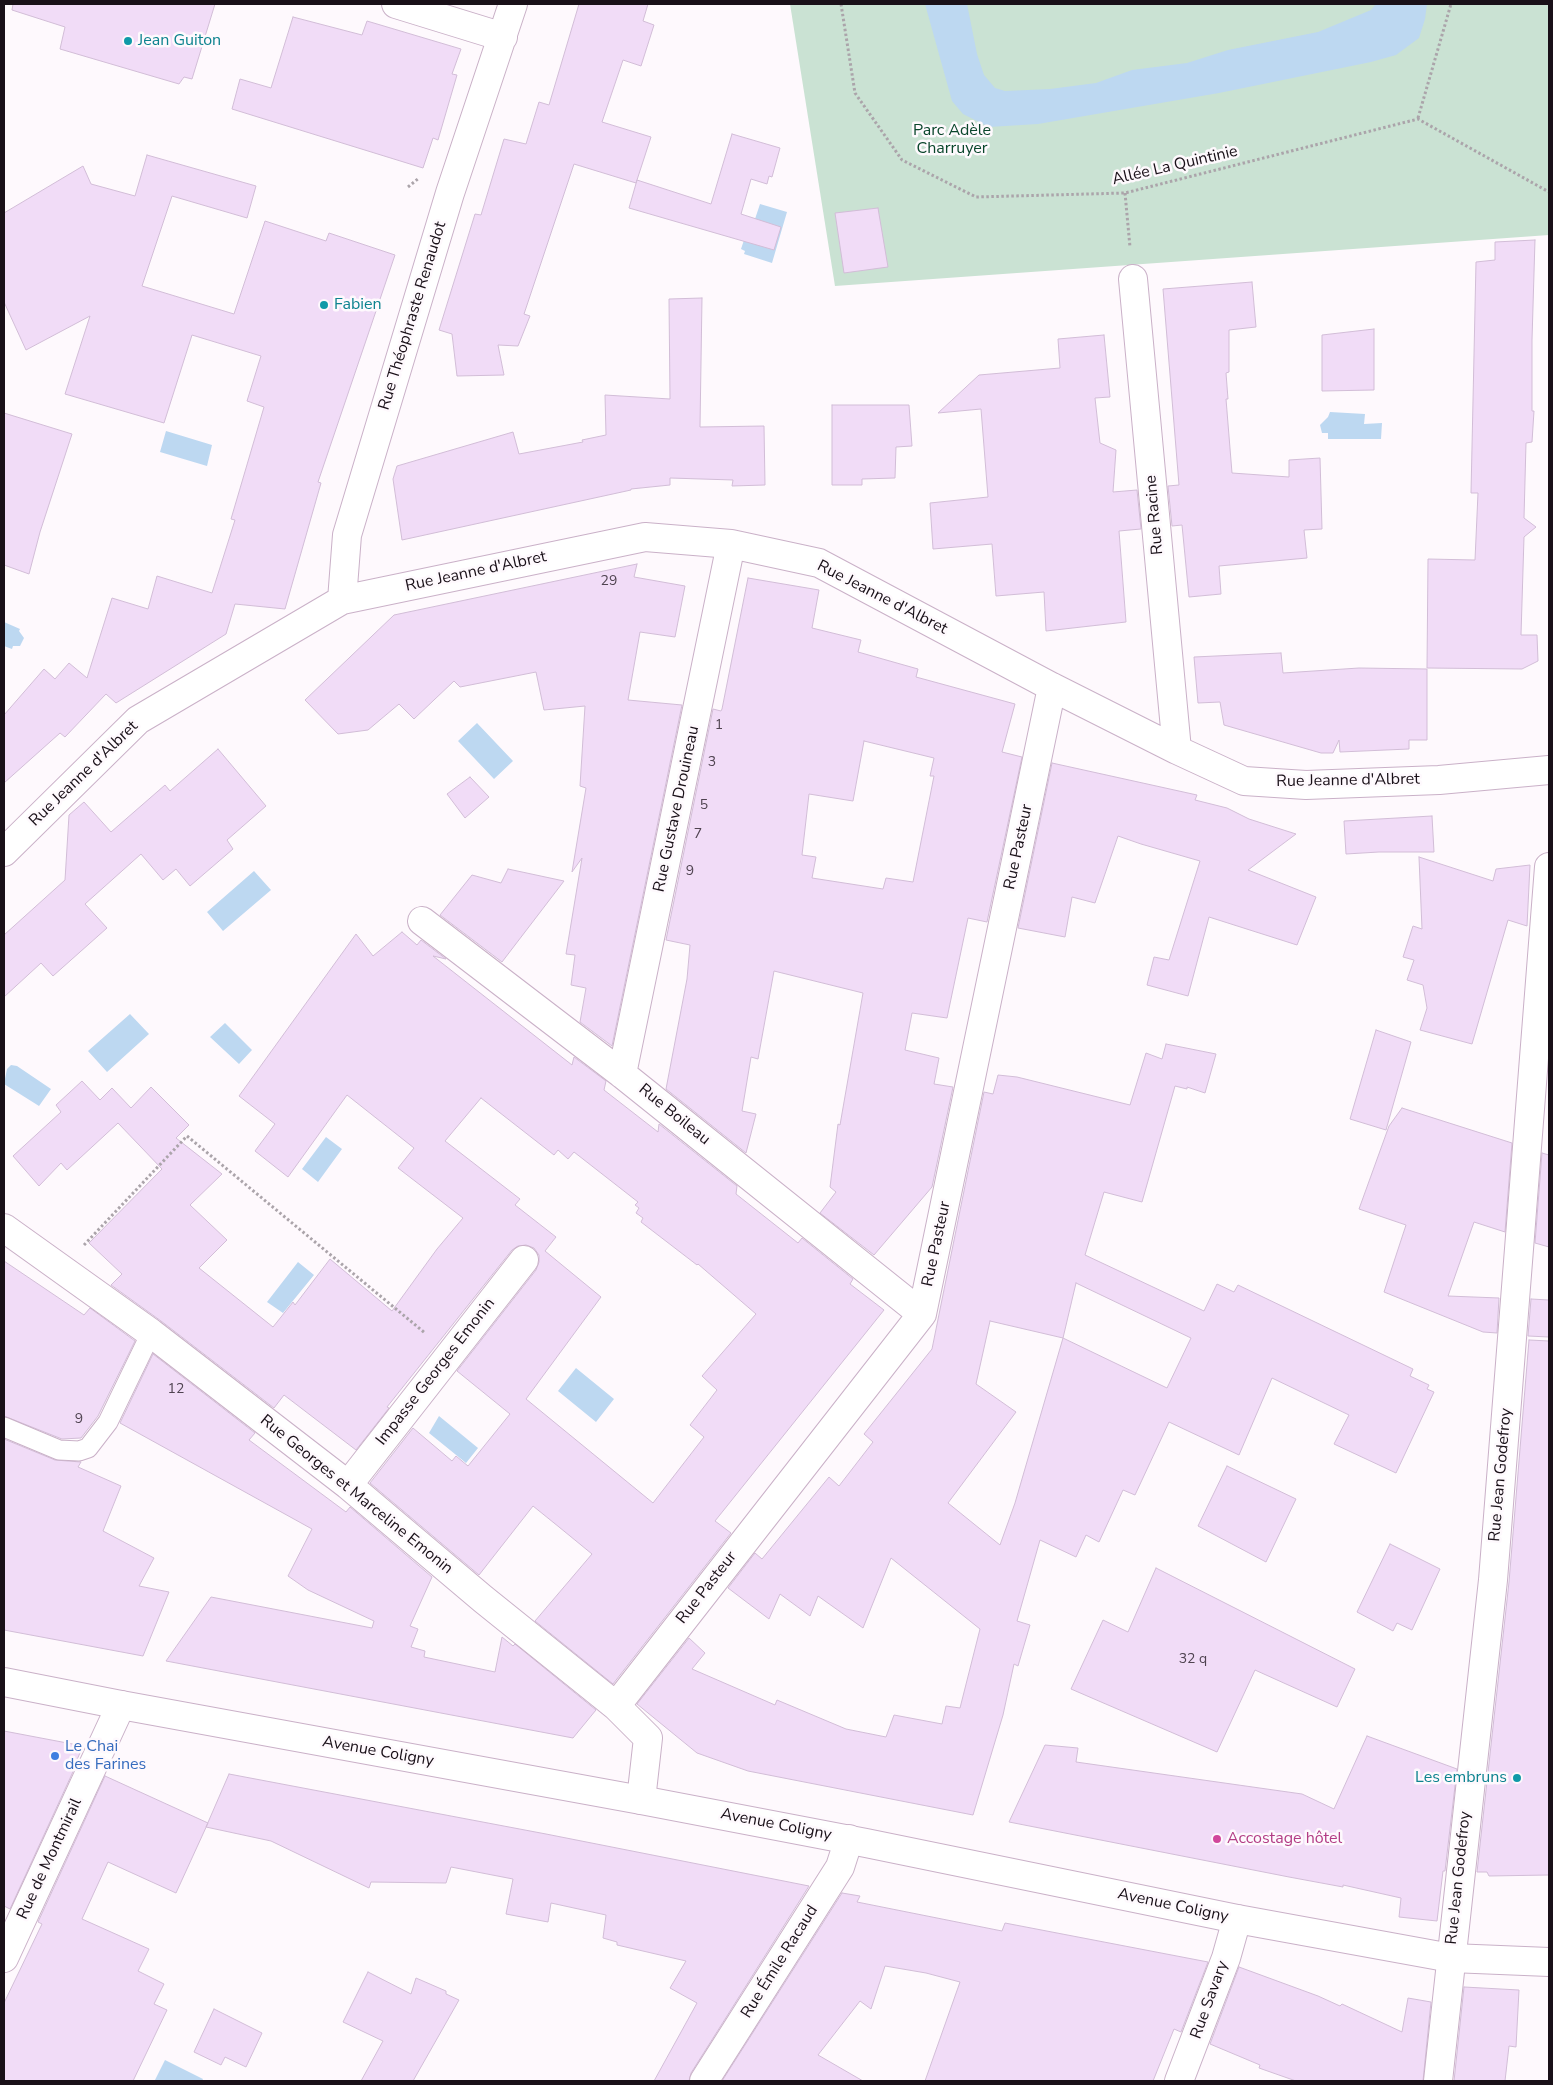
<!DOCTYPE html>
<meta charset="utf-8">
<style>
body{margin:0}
#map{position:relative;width:1553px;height:2085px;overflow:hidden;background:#fef9fd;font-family:"Nunito Sans",sans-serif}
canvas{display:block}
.frame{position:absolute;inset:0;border:5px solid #191018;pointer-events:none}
</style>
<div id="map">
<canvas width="1553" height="2085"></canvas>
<div class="frame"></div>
</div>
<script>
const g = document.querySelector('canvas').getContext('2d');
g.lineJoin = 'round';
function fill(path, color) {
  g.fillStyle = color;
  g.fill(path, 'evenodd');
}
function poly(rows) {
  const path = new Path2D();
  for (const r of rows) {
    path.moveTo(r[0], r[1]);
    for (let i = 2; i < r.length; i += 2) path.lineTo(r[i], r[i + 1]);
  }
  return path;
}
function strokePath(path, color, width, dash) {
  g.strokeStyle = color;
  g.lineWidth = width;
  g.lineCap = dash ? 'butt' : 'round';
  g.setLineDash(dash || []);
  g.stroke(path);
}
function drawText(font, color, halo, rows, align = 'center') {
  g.font = font + ' "Nunito Sans",sans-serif';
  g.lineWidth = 5;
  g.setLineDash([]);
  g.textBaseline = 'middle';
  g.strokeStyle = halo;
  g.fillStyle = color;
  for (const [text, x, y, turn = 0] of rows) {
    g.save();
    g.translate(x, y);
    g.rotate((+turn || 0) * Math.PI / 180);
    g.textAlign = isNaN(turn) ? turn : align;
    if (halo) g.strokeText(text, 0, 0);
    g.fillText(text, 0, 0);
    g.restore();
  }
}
const green = poly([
 [790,4,1549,4,1549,235,835,286]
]);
const water = poly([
 [925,4,967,4,977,54,984,75,995,88,1005,91,1050,89,1096,83,1132,70,1187,63,1228,50,1318,32,1371,10,1376,4,1427,4,1425,19,1419,38,1396,55,1371,62,1219,93,1038,124,989,127,963,114,952,101],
 [760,204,787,212,772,263,744,254,745,251,741,249,744,240,748,240],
 [1330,412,1365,414,1364,424,1382,423,1381,439,1328,439,1328,433,1322,433,1320,425,1328,417],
 [166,431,212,445,207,466,160,452],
 [4,622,20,629,19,631,24,638,20,646,13,646,12,649,4,646],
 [477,723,513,761,494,779,458,741],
 [254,871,271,890,223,931,207,912],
 [130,1014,149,1034,107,1072,88,1051],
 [225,1023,252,1050,239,1064,210,1037],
 [11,1065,17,1066,51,1089,39,1106,4,1084,7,1069],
 [326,1137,342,1149,318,1182,302,1169],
 [298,1262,314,1275,283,1313,267,1302],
 [576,1368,614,1399,596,1422,558,1391],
 [439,1416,478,1448,466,1463,429,1433],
 [165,2060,203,2079,202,2081,155,2080]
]);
const building = poly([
 [13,4,215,4,192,79,184,77,179,84,60,49,65,27,12,10,13,4],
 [579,4,648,4,643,21,654,25,641,66,623,60,602,122,651,137,636,183,574,164,524,314,530,316,518,346,498,345,504,375,457,376,452,334,439,330,475,214,481,215,504,139,526,144,539,102,549,105,579,4],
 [293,17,362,35,367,21,461,49,452,74,457,75,438,140,433,138,423,168,232,109,240,79,271,88,293,17],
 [732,134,780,148,772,177,769,176,767,184,751,179,741,214,781,227,774,250,629,208,637,180,711,204,732,134],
 [147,155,256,186,247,218,172,196,142,286,234,314,265,221,326,241,329,233,395,255,318,482,321,483,285,609,235,604,226,634,116,703,106,694,65,737,60,733,4,783,4,715,44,669,55,679,69,663,87,678,112,598,148,609,157,576,212,593,235,520,231,519,264,407,247,401,261,356,192,335,164,423,65,394,90,316,26,350,4,302,4,213,83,166,91,184,135,196,147,155],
 [878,208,888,267,844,273,835,213,878,208],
 [1535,240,1532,340,1532,411,1534,411,1532,442,1526,443,1524,518,1536,527,1524,537,1521,635,1537,635,1538,661,1522,669,1427,668,1428,559,1475,560,1478,493,1471,493,1476,262,1495,260,1495,242,1535,240],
 [1252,282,1256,327,1229,330,1229,372,1226,373,1228,399,1226,399,1232,473,1289,477,1289,460,1320,458,1322,529,1304,530,1307,558,1219,566,1221,594,1189,597,1182,525,1172,526,1168,486,1179,485,1163,289,1252,282],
 [702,298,700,427,764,426,765,485,732,486,733,480,670,478,670,485,631,489,631,490,402,540,393,479,397,466,513,432,519,454,583,442,582,440,606,435,605,395,670,399,669,299,702,298],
 [1374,329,1374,390,1322,391,1322,335,1374,329],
 [1104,335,1110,397,1095,398,1100,443,1116,450,1113,492,1137,490,1141,529,1119,531,1126,622,1046,631,1044,592,996,596,992,544,933,549,930,503,988,497,981,409,938,413,979,375,1060,368,1058,339,1104,335],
 [832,405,909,405,912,446,896,447,895,478,862,479,862,485,832,485,832,405],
 [4,413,72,434,40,532,29,574,4,565,4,413],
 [637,564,634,577,685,586,675,637,640,632,628,700,682,705,612,1046,580,1022,586,988,571,985,575,955,566,954,582,858,572,872,586,788,580,786,585,706,544,710,536,672,460,687,454,681,414,719,399,704,368,730,338,734,305,700,394,615,637,564],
 [748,578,819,590,812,628,861,640,858,652,918,669,916,677,1015,704,1002,752,1022,757,987,922,968,918,947,1018,912,1013,905,1050,939,1058,934,1084,953,1087,932,1187,874,1255,820,1213,836,1192,830,1187,838,1124,840,1125,863,993,774,971,758,1059,751,1057,742,1111,756,1114,746,1153,666,1089,687,979,690,945,666,940,713,709,721,711,722,709,748,578],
 [864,741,934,758,930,776,934,776,913,882,886,878,883,889,812,878,816,857,802,855,809,794,853,801,864,741],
 [1281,653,1283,673,1359,668,1427,669,1427,740,1409,740,1409,749,1340,752,1339,740,1333,753,1321,753,1224,725,1220,702,1198,703,1194,657,1281,653],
 [218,749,266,806,227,840,233,849,190,886,176,869,163,880,141,854,85,904,107,928,53,976,41,963,4,997,4,935,65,880,69,815,84,802,111,832,165,785,170,791,218,749],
 [1052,763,1197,795,1195,800,1227,808,1249,819,1296,834,1248,870,1316,897,1297,945,1209,917,1188,996,1147,985,1154,957,1169,960,1200,861,1141,844,1118,836,1095,903,1072,897,1065,937,1018,928,1052,763],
 [470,777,489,797,465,818,447,794,470,777],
 [1432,816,1434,852,1379,852,1346,854,1344,821,1432,816],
 [1419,857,1493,881,1496,869,1530,865,1527,926,1508,920,1472,1044,1420,1030,1427,1008,1423,985,1407,980,1414,960,1403,957,1413,926,1422,929,1419,857],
 [508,869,564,881,502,962,440,915,472,875,501,883,508,869],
 [402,932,417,945,421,940,446,959,433,956,572,1065,574,1057,606,1081,604,1090,658,1132,659,1124,737,1186,736,1194,798,1243,802,1238,853,1279,850,1284,884,1310,715,1521,731,1533,613,1684,535,1621,592,1554,559,1527,533,1506,479,1575,370,1483,413,1428,452,1461,456,1456,468,1466,510,1414,457,1371,536,1270,539,1262,539,1255,534,1248,526,1245,518,1246,512,1250,387,1407,389,1408,356,1450,284,1395,274,1408,161,1321,111,1285,122,1274,89,1243,162,1169,118,1123,67,1170,61,1163,39,1186,13,1156,61,1112,56,1105,82,1081,100,1100,112,1088,131,1108,151,1087,189,1125,176,1138,222,1174,190,1205,227,1240,199,1268,273,1327,293,1302,295,1305,330,1259,392,1311,437,1249,463,1218,398,1168,414,1148,347,1095,288,1177,255,1151,275,1124,239,1096,356,934,373,956,402,932],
 [481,1098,554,1155,558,1150,568,1159,574,1152,638,1202,635,1205,639,1208,636,1213,643,1218,641,1222,697,1265,698,1264,756,1314,702,1376,717,1390,690,1425,704,1437,653,1503,526,1399,601,1297,545,1251,556,1237,515,1205,520,1199,445,1141,481,1098],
 [1376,1030,1411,1042,1386,1130,1350,1119,1376,1030],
 [1166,1044,1216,1054,1205,1093,1187,1087,1187,1089,1175,1086,1142,1202,1104,1192,1085,1255,1204,1311,1217,1284,1234,1292,1238,1285,1413,1369,1410,1376,1429,1385,1427,1389,1434,1392,1396,1473,1334,1444,1349,1415,1272,1378,1239,1455,1169,1422,1135,1495,1123,1490,1099,1542,1086,1535,1076,1557,1040,1540,1017,1621,1030,1625,1018,1666,1014,1664,1003,1715,973,1815,748,1771,697,1753,637,1704,689,1638,705,1653,692,1669,775,1705,777,1700,846,1729,886,1737,894,1715,942,1724,946,1706,960,1708,980,1629,891,1558,863,1628,818,1596,810,1616,780,1594,769,1619,728,1588,755,1553,762,1559,829,1477,839,1486,873,1442,864,1434,932,1349,984,1092,993,1094,998,1075,1017,1077,1130,1105,1146,1053,1162,1059,1166,1044],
 [1076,1283,1191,1338,1167,1388,1063,1338,1076,1283],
 [990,1321,1063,1338,1015,1503,1000,1545,948,1503,1016,1412,976,1384,990,1321],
 [1402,1108,1512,1143,1505,1232,1474,1222,1448,1296,1499,1298,1497,1333,1483,1332,1384,1292,1406,1225,1359,1209,1389,1126,1402,1108],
 [1542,1153,1549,1155,1549,1247,1535,1243,1542,1153],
 [4,1261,84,1315,90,1308,135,1341,98,1416,81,1438,62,1439,4,1416,4,1261],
 [1531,1299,1549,1300,1549,1337,1528,1336,1531,1299],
 [1529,1340,1549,1341,1549,1875,1489,1876,1487,1872,1477,1872,1509,1582,1529,1340],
 [153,1354,255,1433,249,1440,346,1512,350,1507,432,1577,410,1626,418,1629,411,1647,425,1651,424,1657,495,1672,502,1637,513,1646,515,1644,596,1710,573,1738,166,1661,211,1597,372,1628,374,1621,308,1590,288,1576,312,1529,120,1423,153,1354],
 [4,1439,55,1460,81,1462,78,1467,121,1486,103,1531,154,1558,139,1586,169,1592,143,1656,4,1630,4,1439],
 [1227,1466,1296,1499,1266,1562,1198,1526,1227,1466],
 [1390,1544,1440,1569,1412,1630,1397,1623,1393,1631,1357,1612,1390,1544],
 [1156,1568,1355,1669,1337,1707,1255,1670,1217,1752,1071,1689,1103,1620,1128,1632,1156,1568],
 [4,1731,83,1746,76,1762,77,1763,10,1909,4,1906,4,1731],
 [1367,1736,1457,1769,1445,1871,1443,1871,1437,1921,1399,1917,1401,1898,1343,1885,1343,1887,1289,1877,1009,1822,1045,1745,1078,1748,1076,1762,1302,1794,1334,1809,1367,1736],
 [229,1774,546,1834,809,1886,691,2073,689,2081,654,2081,697,2003,670,1988,686,1961,617,1945,617,1942,603,1938,606,1915,551,1903,548,1922,506,1914,513,1879,451,1867,446,1883,371,1882,369,1888,271,1841,206,1827,229,1774],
 [105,1776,208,1823,176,1893,108,1862,82,1919,149,1949,138,1971,164,1984,154,2004,167,2010,133,2081,4,2081,4,2003,42,1924,38,1922,105,1776],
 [842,1893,860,1896,857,1902,1002,1931,1005,1923,1208,1962,1181,2032,1174,2029,1153,2081,925,2081,960,1982,926,1973,885,1966,871,2009,860,2001,818,2055,863,2081,722,2081,842,1893],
 [1239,1967,1318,1996,1340,2006,1342,2004,1402,2032,1408,1998,1431,2002,1423,2081,1296,2081,1259,2068,1260,2065,1210,2044,1239,1967],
 [368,1972,411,1994,416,1978,446,1991,446,1994,459,2000,413,2081,361,2081,383,2041,343,2022,368,1972],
 [1464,1987,1519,1990,1516,2047,1509,2046,1505,2081,1454,2081,1464,1987],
 [214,2009,262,2033,246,2067,225,2057,221,2065,194,2052,214,2009]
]);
const path = poly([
 [841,4,855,93,902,160,976,197,1125,193,1418,119,1549,192],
 [1418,118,1451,4],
 [408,187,419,178],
 [1125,193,1130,247],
 [84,1245,187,1136,425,1333]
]);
const lane = poly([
 [4,1427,59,1450,79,1451,88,1448,108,1422,151,1333]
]);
const street = poly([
 [396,4,503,37],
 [1133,279,1177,750],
 [342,600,347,535,450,193,513,4],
 [4,852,138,720,342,600,645,537,731,544,819,563,1052,687,1177,750,1244,781,1306,785,1439,780,1549,770],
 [422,921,622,1074,922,1314],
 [622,1074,731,544],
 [4,1228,151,1333,348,1485,483,1599,616,1706,648,1738,641,1800],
 [348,1485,524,1260],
 [616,1706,922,1314,1052,687],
 [4,1958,121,1705],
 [704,2081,840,1867,849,1839],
 [1179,2081,1226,1958,1237,1919],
 [1438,2081,1493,1580,1549,867]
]);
const secondary = poly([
 [4,1682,121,1705,641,1800,866,1843,1237,1919,1451,1958,1549,1962]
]);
const markers = [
 [128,41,5,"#0f9aa8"],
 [324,305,5,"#0f9aa8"],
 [55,1756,5,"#3f7fe0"],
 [1517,1778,5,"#0f9aa8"],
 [1217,1839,5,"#d1479c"]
];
const numberNames = [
 ["29",609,582],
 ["1",719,726],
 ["3",712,763],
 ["5",704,806],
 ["7",698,835],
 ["9",690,872],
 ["12",176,1390],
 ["9",79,1420],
 ["32 q",1193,1660]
];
const cultureNames = [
 ["Jean Guiton",138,41],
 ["Fabien",334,305],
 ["Les embruns",1507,1778,"right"]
];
const parkNames = [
 ["Parc Adèle",952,131],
 ["Charruyer",952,149]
];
const streetNames = [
 ["Allée La Quintinie",1175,166,-13],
 ["Rue Théophraste Renaudot",413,316,-73],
 ["Rue Racine",1155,515,-95],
 ["Rue Jeanne d'Albret",476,572,-12],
 ["Rue Jeanne d'Albret",882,598,27],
 ["Rue Jeanne d'Albret",84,774,-44],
 ["Rue Jeanne d'Albret",1348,781,-1],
 ["Rue Gustave Drouineau",677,809,-78],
 ["Rue Pasteur",1019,847,-78],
 ["Rue Boileau",674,1115,39],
 ["Rue Pasteur",937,1244,-78],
 ["Impasse Georges Emonin",436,1372,-52],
 ["Rue Jean Godefroy",1501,1475,-85],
 ["Rue Georges et Marceline Emonin",356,1495,39],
 ["Rue Pasteur",707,1588,-52],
 ["Avenue Coligny",378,1752,10],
 ["Avenue Coligny",776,1825,11],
 ["Rue de Montmirail",50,1859,-65],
 ["Rue Jean Godefroy",1459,1878,-84],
 ["Avenue Coligny",1173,1906,12],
 ["Rue Émile Racaud",780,1962,-58],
 ["Rue Savary",1210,2000,-70]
];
const shopNames = [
 ["Le Chai",65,1747],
 ["des Farines",65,1765]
];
const hotelNames = [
 ["Accostage hôtel",1227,1839]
];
fill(green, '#cae2d3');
fill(water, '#bdd8f1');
fill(building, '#f1dcf7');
strokePath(building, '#d2bdd7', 1);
strokePath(lane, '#cab1c8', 21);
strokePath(street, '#cab1c8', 30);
strokePath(secondary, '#cab1c8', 30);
strokePath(path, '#aba4aa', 3, [2.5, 2.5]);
strokePath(lane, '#fff', 19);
strokePath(street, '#fff', 28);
strokePath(secondary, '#fff', 28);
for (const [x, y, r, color] of markers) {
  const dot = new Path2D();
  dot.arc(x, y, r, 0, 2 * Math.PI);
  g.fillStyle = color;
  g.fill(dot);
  strokePath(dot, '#fef9fd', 2);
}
drawText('14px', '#4f4350', null, numberNames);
drawText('16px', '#0d838f', '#fef9fd', cultureNames, 'left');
drawText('16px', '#09462b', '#fef9fd', parkNames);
drawText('16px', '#191018', '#fef9fd', streetNames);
drawText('16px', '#366cbe', '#fef9fd', shopNames, 'left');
drawText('16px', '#b23c85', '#fef9fd', hotelNames, 'left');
</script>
